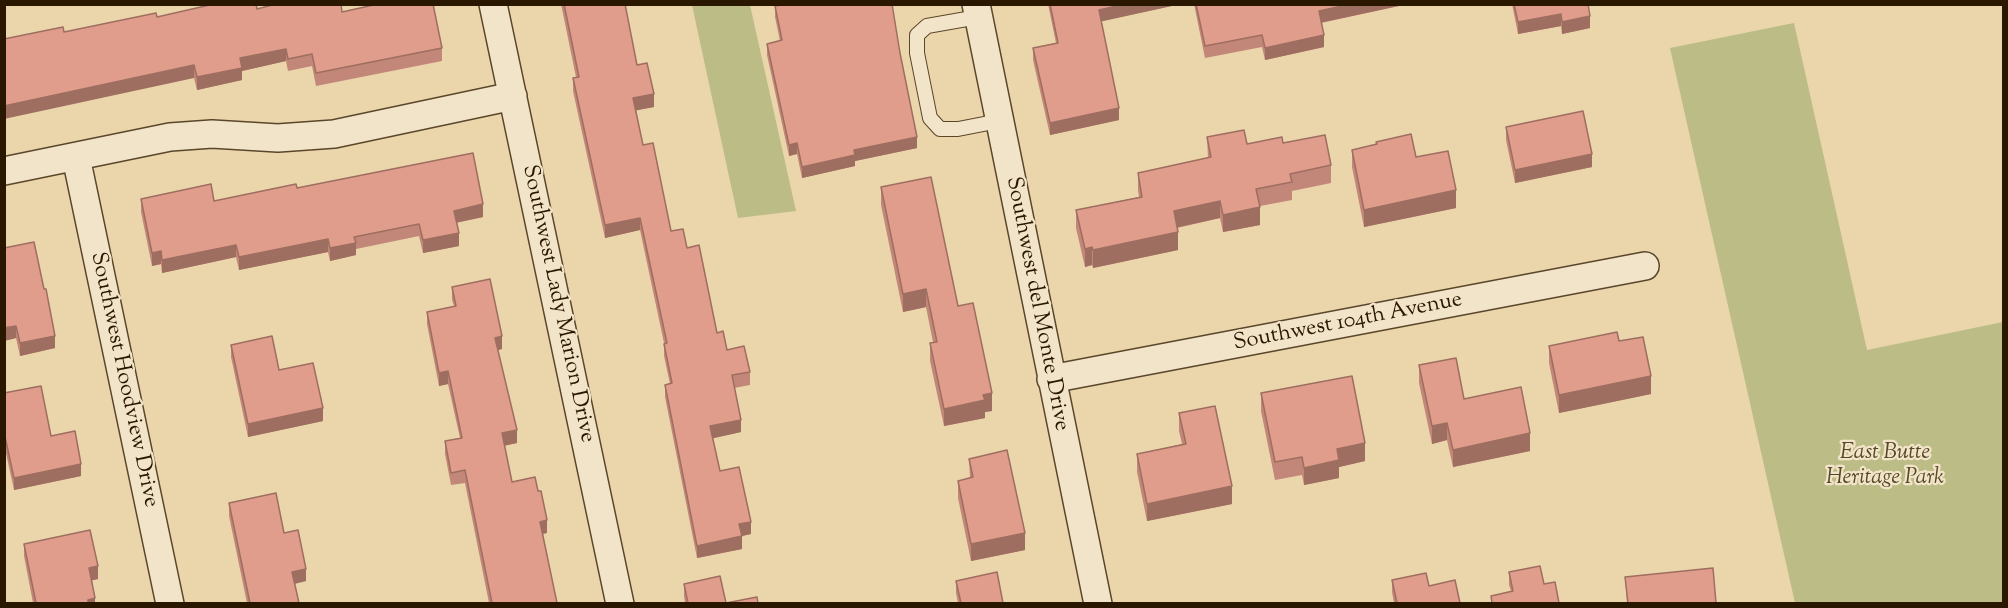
<!DOCTYPE html>
<style>
body{margin:0}
#map{position:relative;width:2008px;height:608px;overflow:hidden;background:#ebd5ab;font-family:"Sorts Mill Goudy",serif}
canvas{display:block}
.frame{position:absolute;inset:0;border:6px solid #291700;pointer-events:none}
</style>
<div id="map">
<canvas width="2008" height="608"></canvas>
<div class="frame"></div>
</div>
<script>
const g = document.querySelector('canvas').getContext('2d');
g.lineJoin = 'round';
function fill(path, color) {
  g.fillStyle = color;
  g.fill(path, 'evenodd');
}
function poly(rows) {
  const path = new Path2D();
  for (const r of rows) {
    path.moveTo(r[0], r[1]);
    for (let i = 2; i < r.length; i += 2) path.lineTo(r[i], r[i + 1]);
  }
  return path;
}
function strokePath(path, color, width, dash) {
  g.strokeStyle = color;
  g.lineWidth = width;
  g.lineCap = dash ? 'butt' : 'round';
  g.setLineDash(dash || []);
  g.stroke(path);
}
function drawText(font, color, halo, rows, align = 'center') {
  g.font = font + ' "Sorts Mill Goudy",serif';
  g.lineWidth = 4.5;
  g.setLineDash([]);
  g.textBaseline = 'middle';
  g.strokeStyle = halo;
  g.fillStyle = color;
  for (const [text, x, y, turn = 0] of rows) {
    g.save();
    g.translate(x, y);
    g.rotate((+turn || 0) * Math.PI / 180);
    g.textAlign = isNaN(turn) ? turn : align;
    if (halo) g.strokeText(text, 0, 0);
    g.fillText(text, 0, 0);
    g.restore();
  }
}
const green = poly([
 [692,5,750,5,796,211,738,218],
 [1794,23,1867,350,2003,322,2003,603,1795,603,1670,48]
]);
const lane = poly([
 [978,17,927,26,917,35,917,53,930,118,940,129,958,129,999,121]
]);
const street = poly([
 [493,4,620,604],
 [976,4,1098,604],
 [76,157,170,604],
 [4,171,170,137,212,134,278,138,334,134,513,96],
 [1051,379,1645,266]
]);
const wall = poly([
 [561,4,625,4,637,65,654,107,636,110,643,145,671,231,687,248,717,333,727,350,750,372,750,385,734,388,741,432,713,438,720,471,751,534,742,536,742,549,697,558,665,397,665,385,670,384,664,356,664,343,640,230,605,238,573,91,573,78,576,77],
 [1048,4,1181,4,1101,21,1119,120,1050,135,1033,60,1033,48,1056,43],
 [1194,4,1408,4,1321,23,1324,47,1265,60,1262,47,1205,58],
 [1512,4,1588,4,1590,28,1562,34,1561,26,1518,34],
 [775,6,900,53,917,148,855,161,855,166,802,178,797,154,789,156,767,55,767,44,780,41,775,17],
 [257,9,342,12,442,48,442,61,316,86,312,66,288,71,286,61,242,71,242,80,197,90,194,78,64,32,157,17],
 [1506,127,1592,167,1515,183,1506,140],
 [1207,137,1247,144,1283,143,1331,165,1331,183,1292,191,1292,200,1260,206,1260,225,1223,232,1220,218,1177,228,1178,250,1093,268,1092,265,1085,267,1076,228,1076,210,1139,197,1138,190,1138,173,1208,158],
 [1376,142,1456,208,1364,227,1352,167,1352,150,1376,145],
 [881,187,958,306,992,411,985,412,985,418,944,426,930,361,930,343,933,342,926,307,903,312,881,205],
 [297,188,483,217,456,223,459,246,423,253,419,236,356,249,356,255,330,261,328,252,239,270,236,257,162,273,161,264,152,266,141,212,141,199,214,201],
 [452,287,502,349,497,350,517,443,504,446,512,482,547,533,543,534,557,603,489,603,465,483,451,485,445,454,445,441,460,438,448,384,439,386,427,324,427,312,454,306,452,300],
 [44,289,55,348,20,356,16,338,4,341],
 [1619,341,1651,394,1559,413,1549,363,1549,346],
 [231,345,279,370,323,421,248,437,231,357],
 [1419,365,1464,399,1530,451,1453,467,1447,440,1432,444,1419,383],
 [4,393,51,436,81,476,14,490,4,444],
 [1261,393,1365,461,1339,467,1339,478,1304,485,1302,475,1275,480,1261,411],
 [1179,413,1232,504,1147,521,1137,472,1137,454,1182,444,1179,431],
 [969,459,1025,550,971,561,958,498,958,481,970,478],
 [229,503,284,533,306,581,295,584,299,603,247,603,229,516],
 [24,544,98,579,92,580,95,603,33,603,24,556],
 [1509,572,1544,584,1559,603,1491,603,1491,596,1511,591,1509,585],
 [1625,577,1716,603,1627,603],
 [1392,580,1429,586,1460,603,1394,603,1392,592],
 [956,581,1003,603,958,603,956,593],
 [684,584,726,603,758,603,685,603,684,596]
]);
const shadedWall = poly([
 [1125,4,1181,4,1099,22,1099,10],
 [1351,4,1408,4,1319,23,1319,11],
 [1561,14,1561,26,1518,34,1518,22],
 [1590,16,1590,28,1562,34,1562,22],
 [1324,35,1324,47,1265,60,1265,48],
 [286,49,286,61,242,71,242,80,197,90,197,77,240,58],
 [194,65,194,78,4,119,4,106],
 [654,94,654,107,633,111,633,98],
 [1119,108,1119,120,1050,135,1050,123],
 [917,137,917,148,855,161,855,166,802,178,802,167,854,150],
 [797,143,797,154,789,156,789,145],
 [1592,154,1592,167,1515,183,1515,170],
 [1456,190,1456,208,1364,227,1364,210],
 [1220,201,1220,218,1174,228,1174,211],
 [483,204,483,217,454,223,454,211],
 [1260,207,1260,225,1223,232,1223,215],
 [640,218,640,230,605,238,605,225],
 [1178,232,1178,250,1093,268,1093,250],
 [459,233,459,246,423,253,423,240],
 [328,239,328,252,239,270,239,257],
 [356,243,356,255,330,261,330,248],
 [236,245,236,257,162,273,162,260],
 [1092,247,1092,265,1085,267,1085,249],
 [161,251,161,264,152,266,152,253],
 [926,289,926,307,903,312,903,294],
 [16,326,16,338,4,341,4,328],
 [55,336,55,348,20,356,20,343],
 [502,336,502,349,495,351,495,338],
 [448,371,448,384,439,386,439,373],
 [1651,376,1651,394,1559,413,1559,395],
 [992,393,992,411,985,412,985,418,944,426,944,409,983,395],
 [323,408,323,421,248,437,248,424],
 [741,420,741,432,710,439,710,426],
 [1447,423,1447,440,1432,444,1432,426],
 [517,430,517,443,502,446,502,433],
 [1530,433,1530,451,1453,467,1453,450],
 [1365,443,1365,461,1339,467,1339,478,1304,485,1304,468,1337,449],
 [81,464,81,476,14,490,14,478],
 [1232,486,1232,504,1147,521,1147,504],
 [547,520,547,533,540,534,540,522],
 [751,522,751,534,742,536,742,549,697,558,697,546,739,524],
 [1025,533,1025,550,971,561,971,544],
 [98,566,98,579,89,581,89,568],
 [306,569,306,581,292,584,292,572],
 [95,598,95,603,88,603,88,600]
]);
const building = poly([
 [214,4,256,4,257,9,276,4,341,4,342,12,378,4,433,4,442,48,316,73,312,54,288,59,286,49,240,58,242,68,197,77,194,65,4,106,4,39,63,27,64,32,156,13,157,17,214,4],
 [564,4,625,4,637,65,647,63,654,94,633,98,643,145,653,143,671,231,683,229,687,248,699,245,717,333,723,331,727,350,744,346,750,372,732,375,741,420,710,426,720,471,739,467,751,522,739,524,742,536,697,546,665,385,672,383,664,344,667,343,640,218,605,225,573,78,579,77,564,4],
 [785,4,892,4,900,53,917,137,854,150,855,155,802,167,797,143,789,145,767,44,782,40,775,6,785,4],
 [1050,4,1125,4,1099,10,1119,108,1050,123,1033,48,1058,43,1050,4],
 [1196,4,1351,4,1319,11,1324,35,1265,48,1262,35,1205,46,1196,4],
 [1514,4,1588,4,1590,16,1562,22,1561,14,1518,22,1514,4],
 [1583,111,1592,154,1515,170,1506,127,1583,111],
 [1244,130,1247,144,1282,137,1283,143,1325,135,1331,165,1290,174,1292,182,1256,189,1260,207,1223,215,1220,201,1174,211,1178,232,1093,250,1092,247,1085,249,1076,210,1142,197,1138,173,1211,157,1207,137,1244,130],
 [1411,134,1416,157,1448,151,1456,190,1364,210,1352,150,1377,144,1376,142,1411,134],
 [473,153,483,204,454,211,459,233,423,240,419,224,354,237,356,243,330,248,328,239,239,257,236,245,162,260,161,251,152,253,141,199,211,184,214,201,296,184,297,188,473,153],
 [931,177,958,306,973,303,992,393,983,395,985,400,944,409,930,343,937,342,926,289,903,294,881,187,931,177],
 [34,242,44,289,46,289,55,336,20,343,16,326,4,328,4,248,34,242],
 [490,279,502,336,495,338,517,430,502,433,512,482,535,477,538,491,541,491,547,520,540,522,557,603,492,603,465,470,451,473,445,441,462,438,448,371,439,373,427,312,456,306,452,287,490,279],
 [1617,332,1619,341,1643,337,1651,376,1559,395,1549,346,1617,332],
 [272,336,279,370,313,363,323,408,248,424,231,345,272,336],
 [1456,358,1464,399,1521,387,1530,433,1453,450,1447,423,1432,426,1419,365,1456,358],
 [1352,376,1365,443,1337,449,1339,460,1304,468,1302,457,1275,462,1261,393,1352,376],
 [41,386,51,436,75,431,81,464,14,478,4,432,4,393,41,386],
 [1215,406,1232,486,1147,504,1137,454,1186,444,1179,413,1215,406],
 [1007,450,1025,533,971,544,958,481,973,477,969,459,1007,450],
 [276,493,284,533,298,530,306,569,292,572,299,603,250,603,229,503,276,493],
 [90,530,98,566,89,568,95,598,88,600,88,603,36,603,24,544,90,530],
 [1540,566,1544,584,1555,582,1559,603,1492,603,1491,596,1513,591,1509,572,1540,566],
 [1713,568,1716,603,1628,603,1625,577,1713,568],
 [997,572,1003,603,961,603,956,581,997,572],
 [1426,573,1429,586,1455,580,1460,603,1397,603,1392,580,1426,573],
 [720,576,726,603,757,597,758,603,688,603,684,584,720,576]
]);
const streetNames = [
 ["Southwest Lady Marion Drive",557,304,78],
 ["Southwest del Monte Drive",1036,304,79],
 ["Southwest 104th Avenue",1348,323,-11],
 ["Southwest Hoodview Drive",123,380,78]
];
const parkNames = [
 ["East Butte",1885,454],
 ["Heritage Park",1885,479]
];
fill(green, '#bcbc86');
strokePath(lane, '#5a462b', 16);
strokePath(street, '#5a462b', 30);
strokePath(lane, '#f2e4c8', 14);
strokePath(street, '#f2e4c8', 27);
fill(wall, '#c28778');
fill(shadedWall, '#9e6e61');
fill(building, '#e19d8b');
strokePath(building, '#9e6e61', 1.5);
drawText('22px', '#291700', '#f2e4c8', streetNames);
drawText('italic 22px', '#554928', '#f2e4c8', parkNames);
</script>
